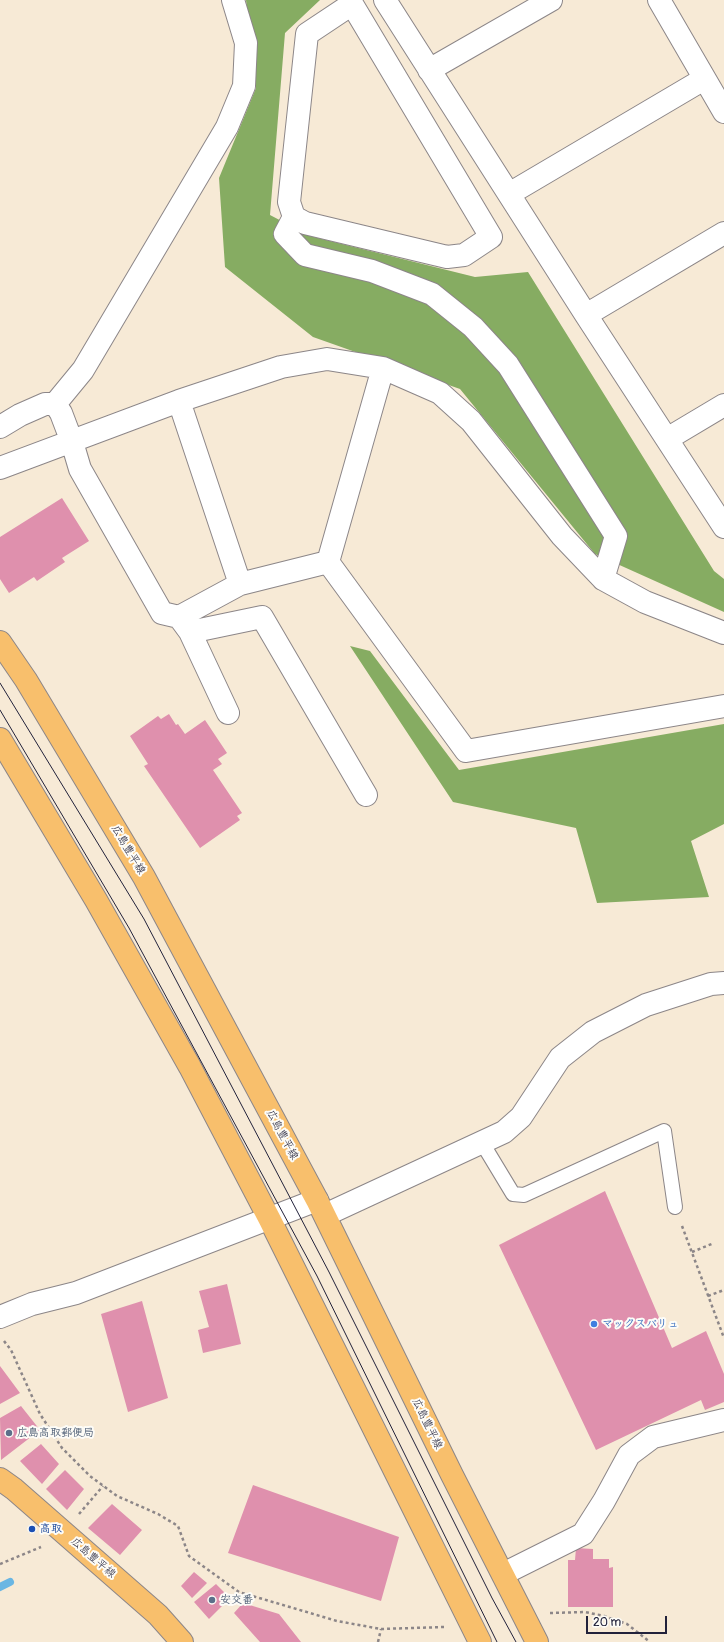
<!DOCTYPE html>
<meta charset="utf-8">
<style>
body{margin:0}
#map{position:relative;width:724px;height:1642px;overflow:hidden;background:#f7ead6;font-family:Pangolin,sans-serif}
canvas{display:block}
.scale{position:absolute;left:586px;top:1616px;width:81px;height:18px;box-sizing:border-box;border:2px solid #22223b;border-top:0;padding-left:5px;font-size:12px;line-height:14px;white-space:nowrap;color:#22223b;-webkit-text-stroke:3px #fdfcf7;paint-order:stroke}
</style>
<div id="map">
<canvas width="724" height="1642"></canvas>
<div class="scale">20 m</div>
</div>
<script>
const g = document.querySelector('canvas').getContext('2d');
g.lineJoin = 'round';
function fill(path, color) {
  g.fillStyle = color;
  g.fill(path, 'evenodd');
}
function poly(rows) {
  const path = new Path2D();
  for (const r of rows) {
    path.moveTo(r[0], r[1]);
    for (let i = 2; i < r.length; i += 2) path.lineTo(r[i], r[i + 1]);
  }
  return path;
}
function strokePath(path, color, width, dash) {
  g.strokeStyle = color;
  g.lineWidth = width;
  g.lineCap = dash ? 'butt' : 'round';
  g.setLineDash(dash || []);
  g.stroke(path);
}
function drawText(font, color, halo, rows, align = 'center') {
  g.font = font + ' Pangolin,"Klee One",sans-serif';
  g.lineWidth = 4;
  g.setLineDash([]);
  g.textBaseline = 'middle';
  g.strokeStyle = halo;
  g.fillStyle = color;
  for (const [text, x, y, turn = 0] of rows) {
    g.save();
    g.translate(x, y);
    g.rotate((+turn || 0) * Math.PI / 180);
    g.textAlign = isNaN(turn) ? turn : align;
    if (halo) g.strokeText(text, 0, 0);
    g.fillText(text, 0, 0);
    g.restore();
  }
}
const forest = poly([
 [246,0,320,0,285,33,270,215,310,236,475,277,528,272,714,571,724,579,724,612,595,554,460,389,313,337,225,267,219,178,256,88],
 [350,646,370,651,459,770,724,724,724,824,691,841,709,897,597,903,576,828,453,802]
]);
const stream = poly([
 [0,1587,10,1582]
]);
const building = poly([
 [62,498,89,541,62,558,65,562,37,581,34,577,9,593,0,579,0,537],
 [169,714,176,725,178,724,185,734,205,720,227,753,218,759,222,764,213,770,242,813,237,816,240,820,200,848,144,766,148,764,130,736,158,716,161,719],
 [605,1191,672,1348,706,1331,724,1374,724,1402,705,1410,701,1400,596,1450,499,1245],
 [227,1284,241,1344,203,1353,198,1330,209,1327,199,1291],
 [142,1301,168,1398,128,1412,101,1314],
 [0,1366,20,1393,0,1404],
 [21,1406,40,1430,1,1460,0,1418],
 [41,1444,59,1464,42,1484,20,1461],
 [65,1470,84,1489,67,1510,46,1489],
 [253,1485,399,1537,381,1601,228,1553],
 [112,1504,142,1530,120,1555,88,1528],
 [576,1548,593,1549,593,1559,609,1559,609,1568,613,1567,613,1607,568,1607,568,1560,575,1560],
 [194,1572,207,1583,192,1598,181,1586],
 [216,1584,230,1598,209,1619,194,1602],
 [243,1603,279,1614,301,1642,260,1642,234,1613]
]);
const path = poly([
 [682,1226,724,1338],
 [692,1252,714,1243],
 [708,1296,724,1290],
 [4,1341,11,1350,40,1414,62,1448,90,1476,117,1496,158,1514,178,1526,189,1556,239,1592,337,1621,381,1629,444,1627],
 [79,1514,103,1486],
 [0,1564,41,1547],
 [550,1613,585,1612,604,1616,627,1624,650,1642],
 [378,1642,381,1629]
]);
const lane = poly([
 [481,1141,513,1194,524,1195,664,1131,675,1207]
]);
const street = poly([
 [385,0,586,315,724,527],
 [659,0,724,112],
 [429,70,551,0],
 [509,194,704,79],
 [294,217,305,223,447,257,464,255,491,237,352,4,307,34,289,202,294,217,285,234,305,255,372,271,432,294,473,327,508,365,616,536,603,579],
 [586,315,724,233],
 [179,401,240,584],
 [55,404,83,370,227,127,244,86,246,43,233,0],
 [0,427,20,415,45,404,55,404,61,413,72,442,80,469,162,613,179,617,240,584,328,562,383,368],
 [667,439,724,405],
 [0,468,179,401,281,367,327,359,383,368,440,393,471,421,562,536,603,579,645,602,724,633],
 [328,562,466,751,724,706],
 [179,617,190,632,262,617,366,795],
 [190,632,228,713],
 [325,1215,504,1132,521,1117,560,1058,593,1032,646,1005,711,984,724,983],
 [0,1317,32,1304,76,1293,317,1200],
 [503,1574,583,1534,604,1501,629,1455,653,1437,724,1420]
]);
const primary = poly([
 [0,642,26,680,144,877,317,1200,452,1475,537,1642],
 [0,739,96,900,190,1067,270,1220,480,1642],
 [0,1479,14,1489,158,1615,182,1642]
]);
const tram = poly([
 [0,683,144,919,329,1272,492,1598,516,1642],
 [0,710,129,928,317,1276,497,1642]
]);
const markers = [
 [594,1324,4,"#3f7fe0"],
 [9,1433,4,"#5c6f8a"],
 [32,1529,4,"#1a4fb4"],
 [212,1600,4,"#5c6f8a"]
];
const streetNames = [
 ["広島豊平線",128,850,59],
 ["広島豊平線",282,1135,62],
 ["広島豊平線",427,1424,64],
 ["広島豊平線",93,1558,41]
];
const shopNames = [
 ["マックスバリュ",602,1324]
];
const serviceNames = [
 ["広島高取郵便局",17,1433],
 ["安交番",220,1600]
];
const transitNames = [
 ["高取",40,1529]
];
fill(forest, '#86ac62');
strokePath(stream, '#6ab6e3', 8);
fill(building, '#df90ad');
strokePath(lane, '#8c8688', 16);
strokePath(street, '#8c8688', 24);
strokePath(primary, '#8c8688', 24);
strokePath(path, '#8c8688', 2.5, [3, 3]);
strokePath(lane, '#fff', 14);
strokePath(street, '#fff', 22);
strokePath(primary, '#f8bf6c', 22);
strokePath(tram, '#22223b', 1);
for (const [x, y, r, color] of markers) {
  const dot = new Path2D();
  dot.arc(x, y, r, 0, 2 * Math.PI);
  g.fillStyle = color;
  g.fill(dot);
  strokePath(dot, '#fdfcf7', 1.5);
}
drawText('11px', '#22223b', '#fdfcf7', streetNames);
drawText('bold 11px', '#366cbe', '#fdfcf7', shopNames, 'left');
drawText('bold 11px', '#4e5e75', '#fdfcf7', serviceNames, 'left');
drawText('bold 11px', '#164399', '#fdfcf7', transitNames, 'left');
</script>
